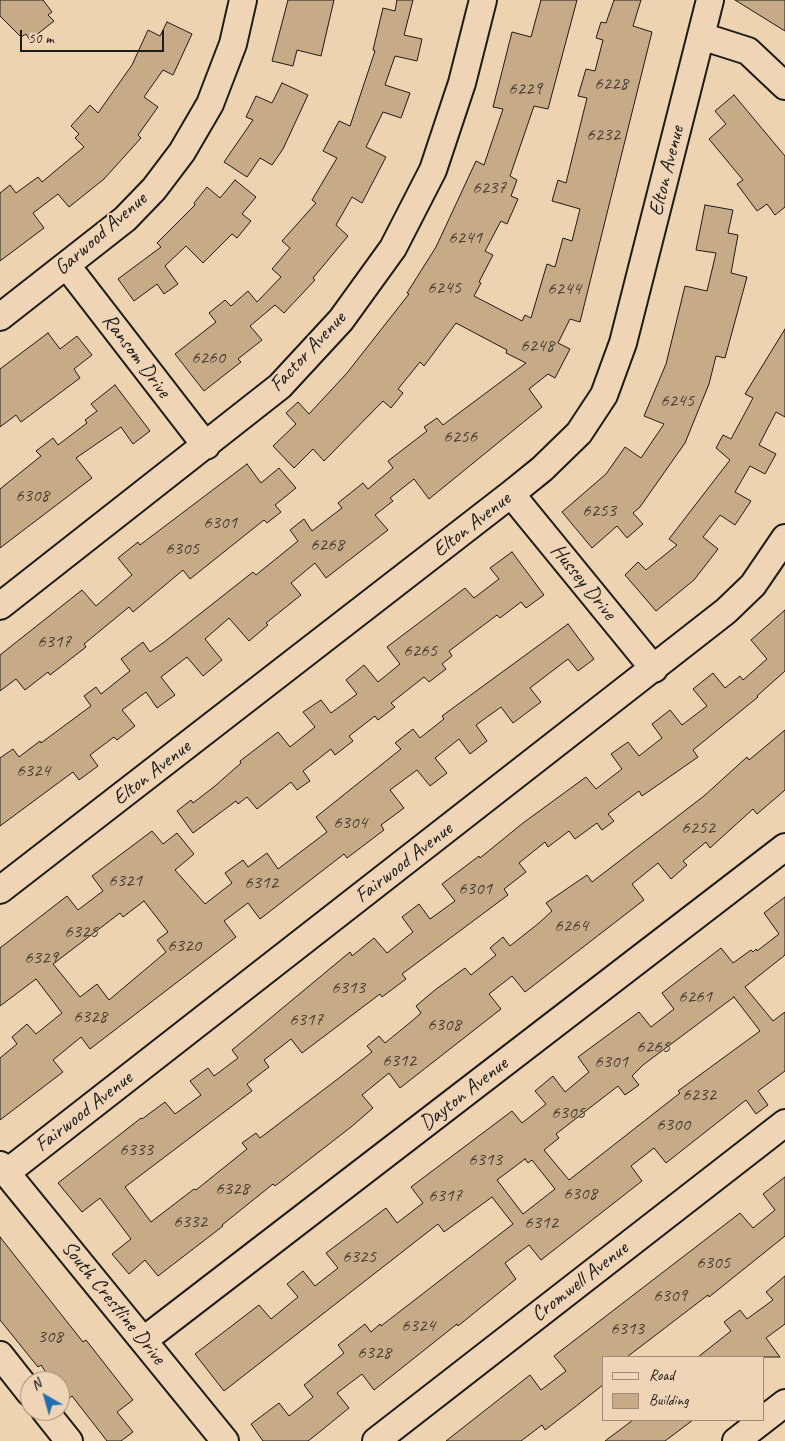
<!DOCTYPE html>
<style>
body{margin:0}
#map{position:relative;width:785px;height:1441px;overflow:hidden;background:#eed3b1;font-family:Caveat,sans-serif}
canvas{display:block}
.legend{position:absolute;left:602px;top:1356px;width:162px;height:65px;box-sizing:border-box;background:#efd5b6;border:1px solid #9b8b78;margin:0;padding:6px 9px;list-style:none;font-size:15px;color:#1c1c1c}
.legend li{display:flex;align-items:center;gap:10px;height:25px}
.legend b{width:25px;border:1px solid #9b8b78}
.north{position:absolute;left:20px;top:1371px;width:50px;height:50px;box-sizing:border-box;background:#efd5b6;border:1px solid #9b8b78;border-radius:50%;rotate:322deg;font-size:14px;font-weight:700;line-height:20px;text-align:center;color:#1c1c1c}
.north::after{content:'';display:block;margin:auto;width:18px;height:22px;background:#1f6fb2;clip-path:polygon(50% 0,100% 100%,50% 72%,0 100%)}
.scale{position:absolute;left:20px;top:30px;width:144px;height:22px;box-sizing:border-box;border:2px solid #1c1c1c;border-top:0;padding-left:6px;font-size:15px;line-height:18px;white-space:nowrap;color:#1c1c1c;-webkit-text-stroke:4px #efd5b6;paint-order:stroke}
</style>
<div id="map">
<canvas width="785" height="1441"></canvas>
<ul class="legend">
<li><b style="height:6px;background:#efd5b6"></b>Road</li>
<li><b style="height:14px;background:#c7ab87"></b>Building</li>
</ul>
<div class="north">N</div>
<div class="scale">50 m</div>
</div>
<script>
const g = document.querySelector('canvas').getContext('2d');
g.lineJoin = 'round';
function fill(path, color) {
  g.fillStyle = color;
  g.fill(path, 'evenodd');
}
function poly(rows) {
  const path = new Path2D();
  for (const r of rows) {
    path.moveTo(r[0], r[1]);
    for (let i = 2; i < r.length; i += 2) path.lineTo(r[i], r[i + 1]);
  }
  return path;
}
function strokePath(path, color, width, dash) {
  g.strokeStyle = color;
  g.lineWidth = width;
  g.lineCap = dash ? 'butt' : 'round';
  g.setLineDash(dash || []);
  g.stroke(path);
}
function drawText(font, color, halo, rows, align = 'center') {
  g.font = font + ' Caveat,sans-serif';
  g.lineWidth = 4;
  g.setLineDash([]);
  g.textBaseline = 'middle';
  g.strokeStyle = halo;
  g.fillStyle = color;
  for (const [text, x, y, turn = 0] of rows) {
    g.save();
    g.translate(x, y);
    g.rotate((+turn || 0) * Math.PI / 180);
    g.textAlign = isNaN(turn) ? turn : align;
    if (halo) g.strokeText(text, 0, 0);
    g.fillText(text, 0, 0);
    g.restore();
  }
}
const building = poly([
 [0,0,43,0,52,12,48,15,54,21,30,40,26,34,21,37,0,16,0,0],
 [288,0,334,0,321,56,297,50,293,66,272,61,288,0],
 [397,0,413,0,404,35,422,39,417,61,395,56,385,85,410,93,401,118,383,112,366,147,386,157,362,203,352,197,336,225,348,236,313,278,315,280,284,313,275,305,250,326,262,340,238,359,241,362,204,391,175,354,216,322,209,313,225,300,231,306,248,291,257,302,281,277,272,269,290,248,282,241,316,203,312,200,337,158,323,151,339,121,350,126,375,51,373,50,383,8,395,11,397,0],
 [541,0,577,0,548,109,534,106,510,176,517,180,511,196,518,199,507,224,501,221,485,251,493,255,479,282,481,283,474,296,522,321,525,315,531,318,547,264,555,267,563,238,572,241,580,209,552,201,558,180,566,183,587,98,578,96,586,69,595,71,603,40,596,38,601,22,606,23,614,0,641,0,633,26,652,32,580,322,570,319,558,343,570,349,555,378,548,374,529,389,542,407,429,499,414,479,390,498,393,501,375,515,388,530,326,578,315,563,291,583,301,595,266,623,268,625,249,641,229,618,205,639,222,660,203,676,187,657,161,677,175,695,157,708,146,692,122,710,135,726,117,740,114,737,90,755,98,766,79,780,73,772,0,826,0,758,13,749,19,757,40,741,41,743,91,706,84,696,96,687,101,694,130,671,121,659,143,642,150,652,163,643,253,572,256,575,298,541,290,530,304,519,312,531,342,508,338,503,363,483,368,489,393,468,388,461,427,431,424,427,437,418,443,425,526,363,506,353,507,350,456,323,424,366,420,362,398,389,403,393,391,408,383,401,324,461,313,449,294,468,273,446,296,424,286,413,298,402,309,414,347,373,409,294,407,293,436,247,476,161,484,165,503,109,493,107,512,32,531,37,541,0],
 [735,0,785,0,785,31,735,0],
 [167,22,192,34,173,75,163,70,144,97,158,107,138,135,141,138,104,179,69,207,58,194,33,213,44,228,0,261,0,193,10,185,16,193,38,177,42,182,84,147,75,138,79,134,71,126,90,105,98,113,132,65,148,30,160,36,167,22],
 [282,83,308,95,283,149,272,165,260,158,247,177,224,162,253,120,246,117,256,96,272,103,282,83],
 [734,95,785,156,785,207,775,215,767,204,757,211,737,184,743,180,709,139,726,124,715,111,734,95],
 [235,180,256,197,242,214,251,221,237,238,232,234,203,263,186,246,165,266,178,284,164,294,157,284,134,301,118,279,161,247,157,243,195,205,194,203,207,187,220,198,235,180],
 [705,205,733,210,728,233,738,235,731,273,747,277,725,358,716,356,709,384,685,443,640,507,633,513,643,524,627,538,617,526,592,548,562,512,606,474,625,447,641,458,664,424,644,416,666,364,685,286,707,291,716,253,696,250,705,205],
 [785,329,785,417,776,412,759,445,776,454,765,474,750,466,735,492,751,501,735,525,720,515,703,537,718,549,694,580,656,611,625,575,638,562,646,570,677,545,669,539,730,460,716,448,723,435,731,439,753,398,745,394,785,329],
 [48,333,60,349,77,336,92,355,74,369,80,378,21,422,16,415,0,427,0,369,48,333],
 [115,385,150,431,133,444,121,427,76,458,92,478,0,548,0,489,41,456,36,451,53,438,58,445,87,423,85,420,97,411,91,404,115,385],
 [247,464,261,483,279,468,296,488,275,505,281,512,267,523,264,520,190,579,183,570,133,612,129,607,84,644,86,647,50,675,48,672,25,690,16,679,0,691,0,655,82,590,96,606,132,575,118,558,138,542,140,545,247,464],
 [512,552,544,595,526,608,521,602,500,618,497,615,449,651,452,656,442,664,446,669,429,682,424,677,391,703,395,707,378,720,375,716,349,736,353,741,335,755,331,749,303,771,310,781,297,790,291,782,257,809,247,797,238,804,236,801,193,833,177,811,191,800,193,803,215,786,241,763,240,761,278,732,290,747,315,727,303,712,321,700,331,713,357,694,346,680,364,665,378,682,400,664,387,647,465,588,474,598,499,579,490,568,512,552],
 [785,610,785,671,757,696,758,697,693,750,698,757,642,796,639,791,608,814,614,821,602,830,597,823,575,839,569,831,548,847,545,842,519,863,526,872,504,889,508,895,402,974,406,979,382,997,380,994,302,1053,291,1039,264,1060,269,1067,247,1084,252,1091,125,1187,151,1222,194,1189,196,1190,247,1149,242,1143,256,1133,260,1138,339,1078,372,1052,367,1046,379,1036,385,1043,412,1021,421,1013,416,1006,435,990,465,968,471,975,496,955,490,948,503,937,510,946,539,923,552,911,546,903,587,875,592,882,704,796,747,757,749,760,785,730,785,790,757,814,753,809,710,848,706,842,683,861,687,865,671,879,658,863,632,884,644,900,525,992,512,976,489,994,501,1009,400,1088,389,1073,362,1095,373,1108,351,1127,275,1186,273,1184,222,1225,223,1226,158,1276,145,1260,129,1274,112,1254,131,1239,100,1198,82,1212,58,1183,141,1118,142,1119,165,1102,175,1114,201,1095,190,1081,208,1068,214,1076,238,1058,232,1050,350,952,352,956,374,938,387,953,413,932,402,917,419,904,430,919,455,901,442,884,479,856,480,858,523,823,586,777,596,789,622,769,611,754,628,742,639,756,662,738,652,724,670,710,682,725,707,706,693,689,713,673,725,688,740,676,743,680,767,659,751,640,785,610],
 [568,624,594,659,578,671,568,659,530,688,541,702,513,723,501,707,476,725,487,741,470,754,459,739,435,758,447,773,430,786,417,770,390,790,404,808,381,825,384,830,347,858,344,854,260,919,248,903,224,921,236,937,90,1049,81,1037,53,1060,63,1072,0,1120,0,1058,17,1044,12,1037,27,1024,36,1034,62,1013,36,979,0,1006,0,948,67,896,78,910,103,891,92,876,152,831,163,844,177,833,194,854,175,870,205,904,232,883,225,873,243,860,248,867,267,853,278,869,327,832,316,817,401,749,395,743,413,729,420,738,444,719,442,716,568,624],
 [144,901,168,932,157,940,166,952,109,1000,97,984,80,997,53,964,120,913,123,917,144,901],
 [785,897,785,955,745,987,773,1021,785,1012,785,1071,758,1091,768,1105,756,1114,746,1100,666,1163,654,1148,631,1166,642,1181,541,1260,529,1245,505,1263,516,1279,458,1326,457,1324,374,1390,362,1374,337,1393,349,1408,317,1434,308,1441,263,1441,251,1424,279,1403,289,1416,313,1397,304,1385,344,1353,338,1345,365,1324,371,1332,380,1324,381,1326,513,1224,492,1197,444,1232,438,1224,224,1391,195,1354,259,1305,271,1319,298,1297,287,1284,303,1271,315,1286,338,1268,326,1253,386,1208,397,1223,423,1203,411,1187,512,1111,522,1123,546,1104,535,1091,553,1076,565,1092,589,1072,578,1057,639,1012,651,1027,674,1009,662,993,721,948,733,963,751,950,753,952,756,949,757,951,779,934,764,913,785,897],
 [734,997,760,1031,678,1091,680,1093,569,1180,544,1150,559,1138,556,1134,618,1086,625,1095,639,1085,632,1076,643,1065,734,997],
 [525,1159,528,1163,532,1160,555,1189,523,1214,497,1180,525,1159],
 [785,1177,785,1236,709,1297,708,1295,627,1357,604,1357,604,1384,575,1407,545,1430,542,1425,521,1441,446,1441,530,1375,541,1390,566,1371,554,1356,740,1213,753,1228,775,1210,763,1194,785,1177],
 [0,1237,83,1342,86,1340,133,1400,117,1412,133,1432,121,1441,107,1441,72,1396,67,1400,60,1391,60,1381,52,1381,41,1365,38,1367,0,1320,0,1237],
 [785,1276,785,1324,766,1338,780,1357,698,1357,731,1331,724,1322,740,1310,747,1319,773,1300,766,1292,785,1276],
 [633,1420,693,1420,665,1441,605,1441,633,1420]
]);
const minor = poly([
 [701,36,748,51,785,86],
 [67,266,206,446],
 [0,317,125,219,154,189,182,152,210,104,233,44,243,0],
 [511,494,654,669],
 [0,606,280,386,341,320,393,248,433,170,462,83,483,0],
 [0,890,511,494,542,469,579,433,604,395,623,343,710,0],
 [0,1165,225,1441],
 [6,1173,726,611,753,585,785,538],
 [144,1340,785,847],
 [0,1355,30,1393],
 [45,1411,69,1441],
 [376,1441,785,1123],
 [736,1441,785,1403]
]);
const numberNames = [
 ["6228",611,84],
 ["6229",525,89],
 ["6232",603,135],
 ["6237",489,188],
 ["6241",465,238],
 ["6245",444,288],
 ["6244",564,289],
 ["6248",537,346],
 ["6260",208,358],
 ["6245",677,401],
 ["6256",460,437],
 ["6308",32,496],
 ["6253",599,511],
 ["6301",220,523],
 ["6268",327,545],
 ["6305",182,549],
 ["6317",54,642],
 ["6265",420,651],
 ["6324",33,771],
 ["6304",350,823],
 ["6252",698,828],
 ["6321",125,881],
 ["6312",261,883],
 ["6301",475,889],
 ["6264",571,926],
 ["6325",81,932],
 ["6320",184,946],
 ["6329",41,958],
 ["6313",348,988],
 ["6261",695,997],
 ["6328",90,1017],
 ["6317",306,1020],
 ["6308",444,1025],
 ["6265",653,1047],
 ["6312",399,1061],
 ["6301",611,1062],
 ["6232",699,1095],
 ["6305",568,1113],
 ["6300",673,1125],
 ["6333",136,1150],
 ["6313",485,1160],
 ["6328",232,1189],
 ["6308",580,1194],
 ["6317",445,1196],
 ["6332",190,1222],
 ["6312",541,1223],
 ["6325",359,1257],
 ["6305",713,1263],
 ["6309",670,1296],
 ["6324",418,1326],
 ["6313",627,1329],
 ["308",50,1337],
 ["6328",374,1353]
];
const streetNames = [
 ["Elton Avenue",667,171,-76],
 ["Garwood Avenue",101,234,-41],
 ["Factor Avenue",308,352,-47],
 ["Ransom Drive",136,356,53],
 ["Elton Avenue",472,525,-38],
 ["Hussey Drive",583,582,51],
 ["Elton Avenue",152,773,-38],
 ["Fairwood Avenue",404,863,-38],
 ["Dayton Avenue",464,1094,-38],
 ["Fairwood Avenue",84,1112,-38],
 ["Cromwell Avenue",580,1282,-38],
 ["South Crestline Drive",113,1303,51]
];
fill(building, '#c7ab87');
strokePath(building, '#1c1c1c', 1);
strokePath(minor, '#1c1c1c', 30);
strokePath(minor, '#efd5b6', 26);
drawText('19px', '#474037', null, numberNames);
drawText('21px', '#1c1c1c', '#efd5b6', streetNames);
</script>
